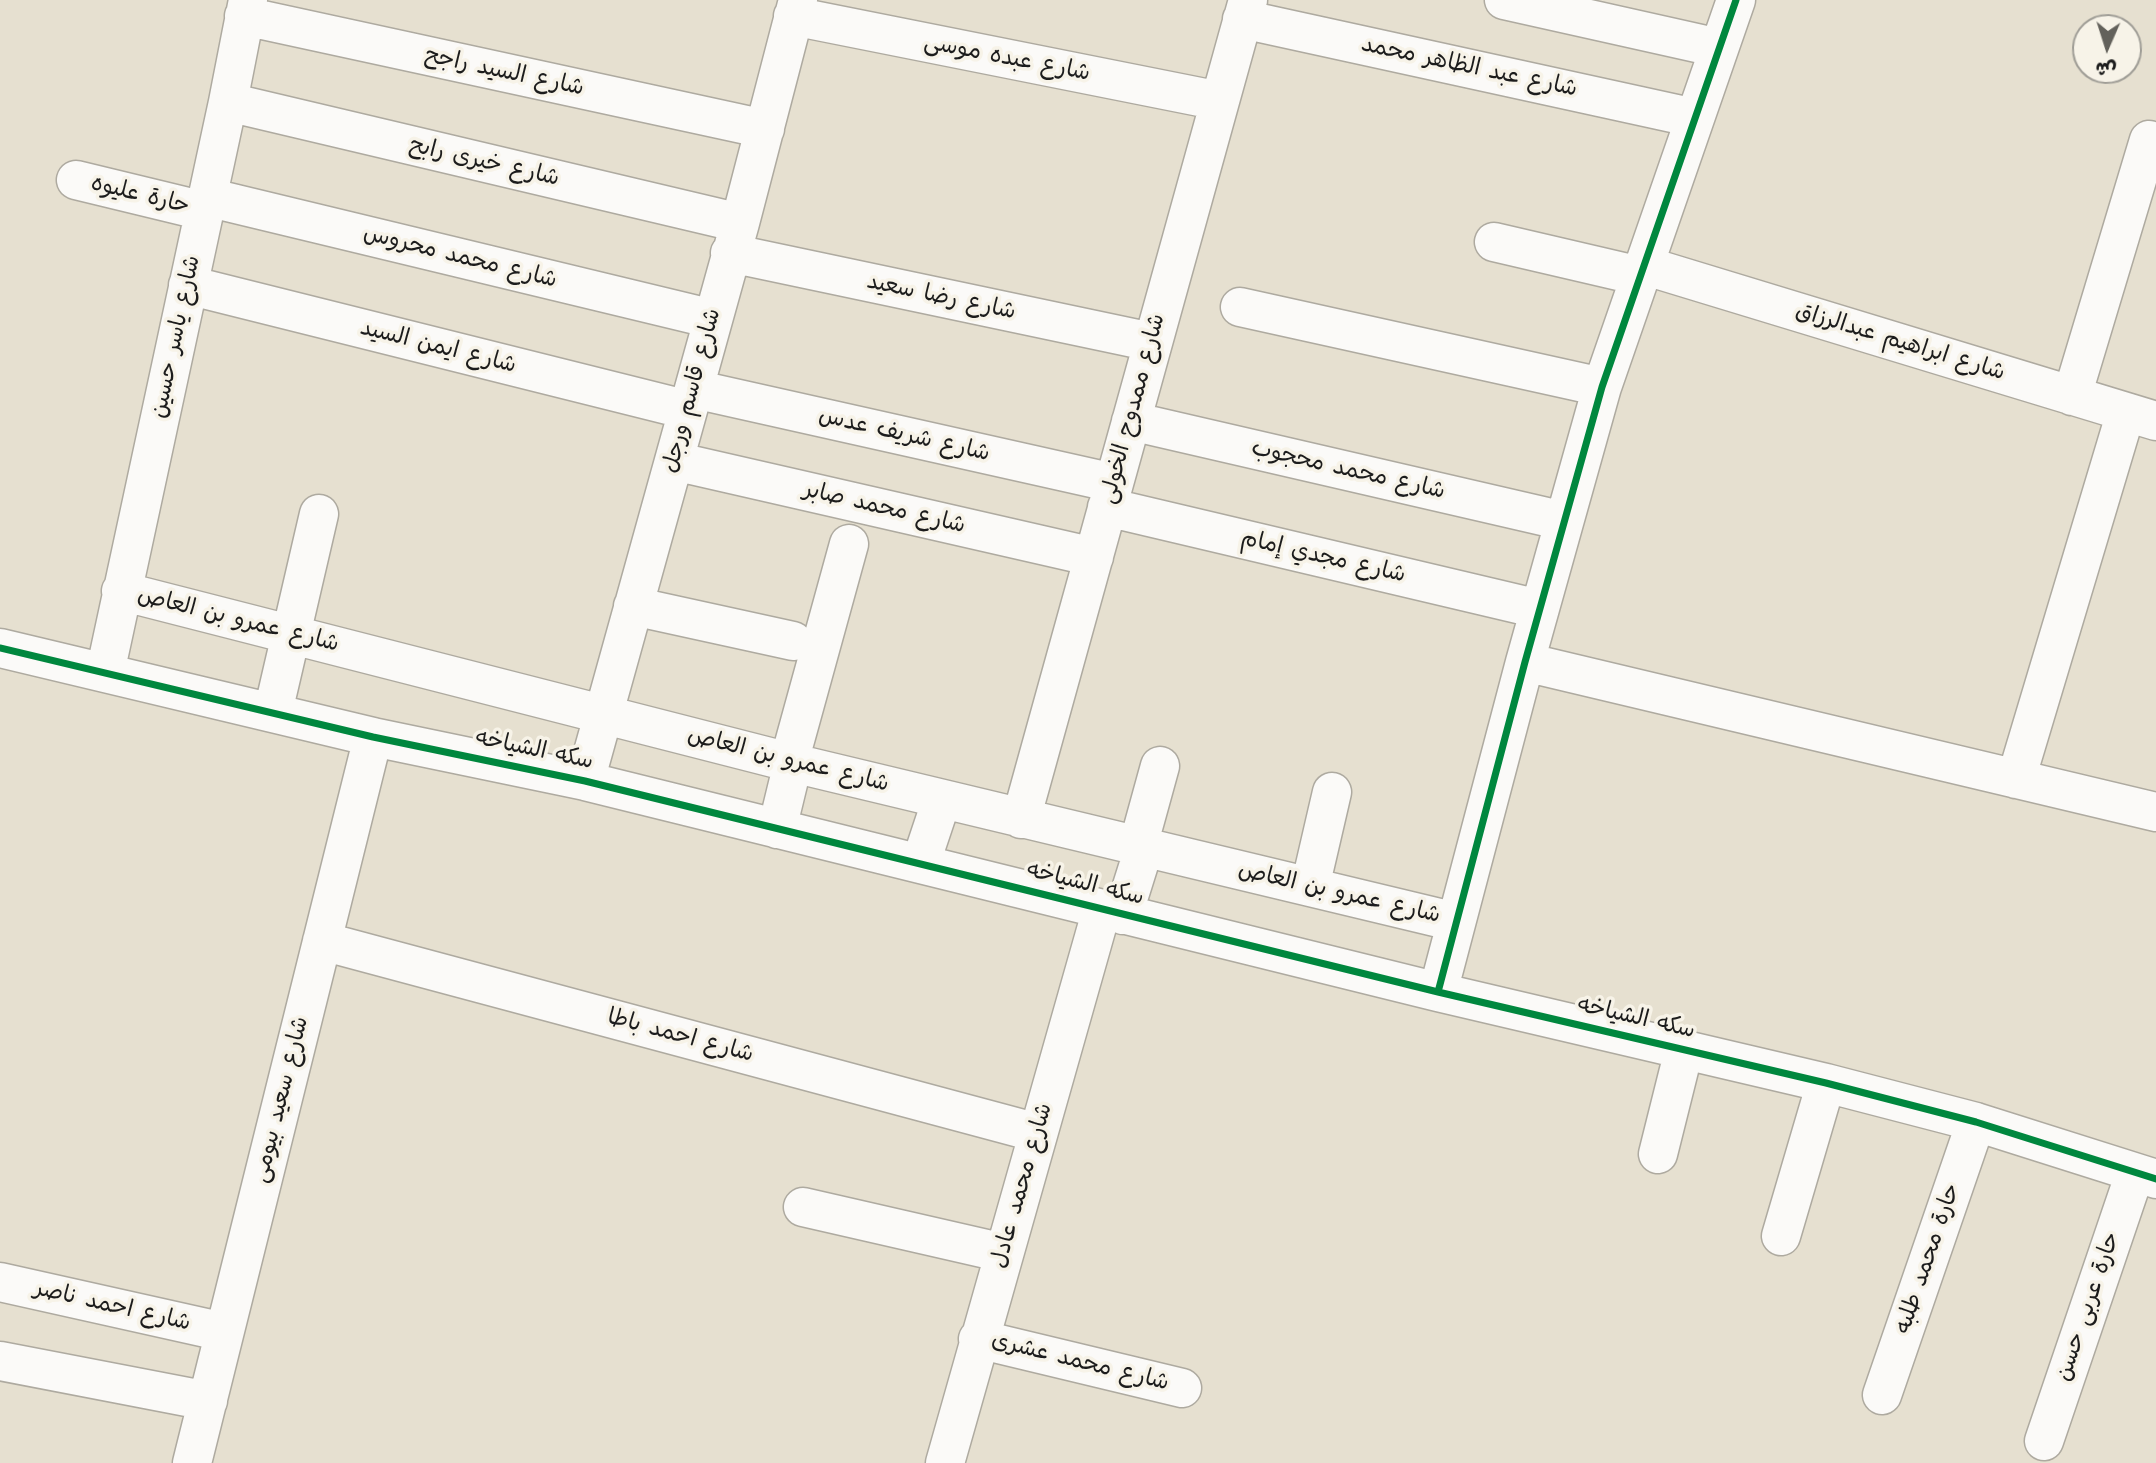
<!DOCTYPE html>
<meta charset="utf-8">
<style>
body{margin:0}
#map{position:relative;width:2156px;height:1463px;overflow:hidden;background:#e6e0d0;font-family:"Architects Daughter","Playpen Sans Arabic",sans-serif}
canvas{display:block}
.north{position:absolute;left:2072px;top:14px;width:70px;height:70px;box-sizing:border-box;background:#f7f3e8;border:2px solid #9f9d96;border-radius:50%;rotate:183deg;font-size:19px;font-weight:700;line-height:28px;text-align:center;color:#1c1c1c}
.north::after{content:'';display:block;margin:auto;width:24px;height:32px;background:#63615b;clip-path:polygon(50% 0,100% 100%,50% 72%,0 100%)}
</style>
<div id="map">
<canvas width="2156" height="1463"></canvas>
<div class="north">ش</div>
</div>
<script>
const g = document.querySelector('canvas').getContext('2d');
g.lineJoin = 'round';
function poly(rows) {
  const path = new Path2D();
  for (const r of rows) {
    path.moveTo(r[0], r[1]);
    for (let i = 2; i < r.length; i += 2) path.lineTo(r[i], r[i + 1]);
  }
  return path;
}
function strokePath(path, color, width, dash) {
  g.strokeStyle = color;
  g.lineWidth = width;
  g.lineCap = dash ? 'butt' : 'round';
  g.setLineDash(dash || []);
  g.stroke(path);
}
function drawText(font, color, halo, rows, align = 'center') {
  g.font = font + ' "Architects Daughter","Playpen Sans Arabic",sans-serif';
  g.lineWidth = 7;
  g.setLineDash([]);
  g.textBaseline = 'middle';
  g.strokeStyle = halo;
  g.fillStyle = color;
  for (const [text, x, y, turn = 0] of rows) {
    g.save();
    g.translate(x, y);
    g.rotate((+turn || 0) * Math.PI / 180);
    g.textAlign = isNaN(turn) ? turn : align;
    if (halo) g.strokeText(text, 0, 0);
    g.fillText(text, 0, 0);
    g.restore();
  }
}
const minor = poly([
 [1504,0,1719,48],
 [244,16,765,129],
 [793,16,1220,101],
 [1242,19,1695,118],
 [228,102,740,223],
 [76,180,204,211],
 [207,197,713,319],
 [1494,242,1640,276],
 [730,253,1152,342],
 [1643,265,2156,421],
 [188,285,688,410],
 [1240,307,1602,387],
 [694,389,1114,483],
 [2072,396,2149,140],
 [1131,421,1564,521],
 [674,461,1094,557],
 [1107,507,1539,609],
 [121,591,793,763,1456,922],
 [633,606,793,641],
 [0,648,373,737,585,781,1438,992,1826,1083,1976,1122,2156,1179],
 [1525,662,2156,812],
 [105,673,228,102,248,0],
 [273,712,319,514],
 [789,762,849,544],
 [2016,779,2126,412],
 [585,781,740,223,798,0],
 [1021,819,1248,0],
 [777,829,793,763],
 [1138,846,1160,766],
 [921,862,942,799],
 [1310,887,1332,792],
 [1123,915,1144,848],
 [322,941,1038,1133],
 [1438,992,1525,662,1602,387,1736,0],
 [1658,1154,1684,1050],
 [803,1207,1004,1253],
 [1781,1236,1826,1083],
 [0,1282,224,1332],
 [978,1339,1182,1388],
 [0,1361,208,1401],
 [1882,1395,1976,1122],
 [2044,1441,2135,1173],
 [192,1463,373,737],
 [945,1463,1102,909]
]);
const cycleway = poly([
 [0,648,373,737,585,781,1438,992,1826,1083,1976,1122,2156,1179],
 [1438,992,1525,662,1602,387,1736,0]
]);
const streetNames = [
 ["شارع عبده موسى",1007,59,11],
 ["شارع عبد الظاهر محمد",1469,68,12],
 ["شارع السيد راجح",504,73,12],
 ["شارع خيرى رابح",484,163,13],
 ["حارة عليوه",140,196,14],
 ["شارع محمد محروس",460,258,14],
 ["شارع رضا سعيد",941,298,12],
 ["شارع ياسر حسين",177,337,-78],
 ["شارع ابراهيم عبدالرزاق",1900,343,17],
 ["شارع ايمن السيد",438,348,14],
 ["شارع قاسم ورجل",693,391,-75],
 ["شارع ممدوح الخولى",1134,409,-75],
 ["شارع شريف عدس",904,436,13],
 ["شارع محمد محجوب",1348,471,13],
 ["شارع محمد صابر",884,509,13],
 ["شارع مجدي إمام",1323,558,13],
 ["شارع عمرو بن العاص",238,621,14],
 ["سكه الشياخه",534,751,12],
 ["شارع عمرو بن العاص",788,761,14],
 ["سكه الشياخه",1085,885,14],
 ["شارع عمرو بن العاص",1339,894,13],
 ["سكه الشياخه",1636,1019,13],
 ["شارع احمد باطا",680,1037,15],
 ["شارع سعيد بيومى",282,1100,-76],
 ["شارع محمد عادل",1023,1186,-74],
 ["حارة محمد طلبه",1929,1259,-71],
 ["شارع احمد ناصر",112,1307,13],
 ["حارة عربى حسن",2089,1307,-71],
 ["شارع محمد عشرى",1080,1363,14]
];
strokePath(minor, '#aeaaa0', 41);
strokePath(minor, '#fbfaf8', 38);
strokePath(cycleway, '#00873e', 7);
drawText('23px', '#1c1c1c', '#f7f3e8', streetNames);
</script>
